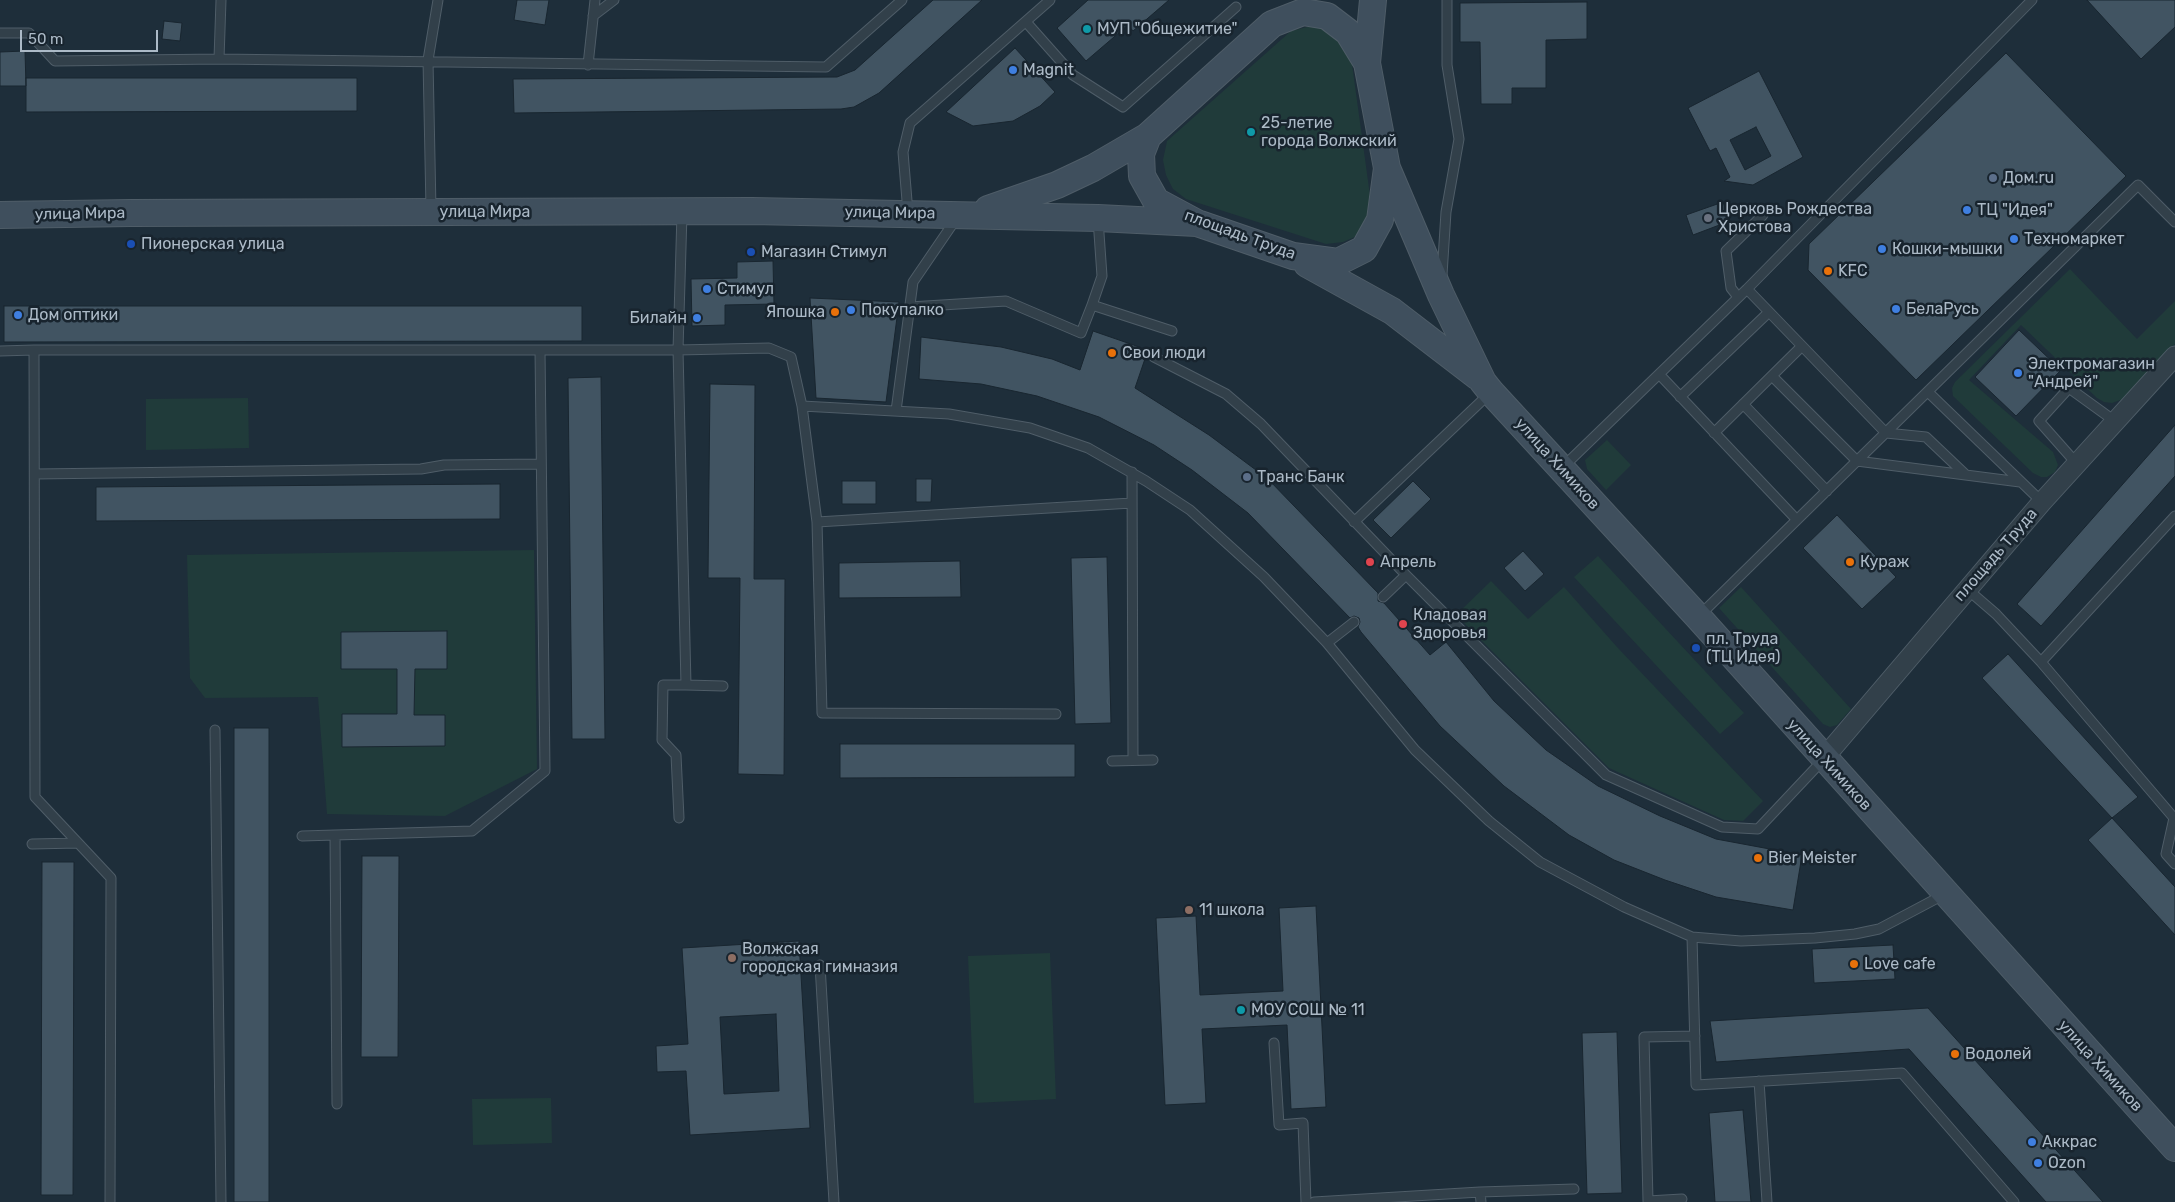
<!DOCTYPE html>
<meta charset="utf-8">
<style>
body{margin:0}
#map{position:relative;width:2175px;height:1202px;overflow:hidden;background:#1e2e3a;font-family:Rubik,sans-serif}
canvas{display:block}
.scale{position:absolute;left:20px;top:30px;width:138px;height:22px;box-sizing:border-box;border:2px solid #acbac7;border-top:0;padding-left:6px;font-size:15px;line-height:18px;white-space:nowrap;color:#acbac7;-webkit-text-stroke:4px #18242e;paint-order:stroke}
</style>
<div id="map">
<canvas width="2175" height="1202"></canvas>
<div class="scale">50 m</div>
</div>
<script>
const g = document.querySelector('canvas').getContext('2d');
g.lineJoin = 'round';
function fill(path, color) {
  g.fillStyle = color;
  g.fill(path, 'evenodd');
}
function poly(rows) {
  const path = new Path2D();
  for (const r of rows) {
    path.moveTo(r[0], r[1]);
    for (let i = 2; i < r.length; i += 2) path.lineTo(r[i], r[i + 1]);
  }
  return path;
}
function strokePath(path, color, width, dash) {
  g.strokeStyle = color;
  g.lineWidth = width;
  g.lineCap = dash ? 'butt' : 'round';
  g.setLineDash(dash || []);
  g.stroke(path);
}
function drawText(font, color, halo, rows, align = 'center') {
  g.font = font + ' Rubik,sans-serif';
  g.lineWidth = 5;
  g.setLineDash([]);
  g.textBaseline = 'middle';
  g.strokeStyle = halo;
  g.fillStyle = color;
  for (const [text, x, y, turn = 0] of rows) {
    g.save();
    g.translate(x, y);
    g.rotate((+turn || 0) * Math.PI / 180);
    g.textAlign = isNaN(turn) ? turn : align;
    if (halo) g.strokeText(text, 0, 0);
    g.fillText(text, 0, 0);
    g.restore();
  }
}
const green = poly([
 [1311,26,1324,28,1341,39,1351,57,1372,210,1357,236,1343,242,1326,244,1186,199,1173,189,1166,175,1163,160,1167,141,1291,31],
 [2070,269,2137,339,2175,301,2175,344,2123,399,2112,403,2104,402,2097,398,2021,325,1969,380,2053,452,2058,465,2055,472,2047,477,2041,477,2033,473,1953,396,1952,388,1955,382],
 [248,398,249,448,146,450,146,399],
 [1607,440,1631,465,1606,490,1587,469,1585,460],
 [534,550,537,769,445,816,327,814,318,697,205,698,190,678,187,555],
 [1598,556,1744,713,1720,734,1574,577],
 [1491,581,1528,619,1564,587,1617,647,1763,801,1743,821,1724,820,1609,768,1456,615],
 [1741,587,1851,709,1837,725,1830,727,1823,724,1719,608],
 [1050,953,1056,1099,974,1103,968,956],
 [551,1098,552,1143,473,1145,472,1099]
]);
const building = poly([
 [517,0,549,0,545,25,514,20,517,0],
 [933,0,982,0,879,93,854,107,841,109,514,113,513,79,837,77,855,70,933,0],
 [1088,0,1169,0,1133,31,1128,25,1086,61,1057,28,1088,0],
 [2087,0,2175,0,2175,27,2141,59,2087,0],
 [1587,2,1587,39,1546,40,1546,88,1512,88,1512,104,1481,104,1480,42,1460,42,1460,3,1587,2],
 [164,21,182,23,180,41,162,39,164,21],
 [1015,48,1055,92,1040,106,1013,121,973,126,946,112,1015,48],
 [25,51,26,86,0,86,0,52,25,51],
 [2006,53,2126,176,1916,380,1808,270,1809,244,2006,53],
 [1759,71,1803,157,1753,185,1724,181,1730,177,1716,148,1710,151,1688,108,1759,71],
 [1756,127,1771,156,1745,170,1730,140,1756,127],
 [26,78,357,78,357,111,26,112,26,78],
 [1723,202,1730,221,1693,235,1686,215,1723,202],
 [773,261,774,304,725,305,725,325,692,326,691,279,737,278,737,262,773,261],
 [810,298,899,302,886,402,816,398,810,298],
 [4,306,582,306,582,341,4,342,4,306],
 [2019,330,2061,370,2016,416,1975,377,2019,330],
 [1093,331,1148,350,1135,388,1209,435,1268,479,1378,593,1378,601,1384,603,1430,655,1446,642,1494,701,1546,750,1598,786,1660,816,1716,839,1802,855,1793,910,1716,897,1665,880,1614,860,1569,835,1504,786,1440,726,1361,632,1358,627,1360,622,1359,618,1354,616,1350,618,1248,513,1192,470,1154,445,1099,417,1037,396,981,384,919,379,921,337,1001,347,1052,359,1080,370,1093,331],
 [601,377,605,739,572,739,568,378,601,377],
 [710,384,755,385,754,579,785,579,784,775,738,774,740,578,708,578,710,384],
 [2175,425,2175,476,2041,626,2017,604,2175,425],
 [916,479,932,479,931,502,916,502,916,479],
 [842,481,876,481,876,504,842,504,842,481],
 [1413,481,1431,499,1391,538,1373,520,1413,481],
 [500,484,500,519,96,521,96,487,500,484],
 [1837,515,1896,577,1862,609,1803,548,1837,515],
 [1523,551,1544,574,1525,591,1504,568,1523,551],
 [1107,557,1111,723,1075,724,1071,558,1107,557],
 [960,561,961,597,839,598,839,563,960,561],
 [447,631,447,669,415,669,414,715,445,715,445,746,342,747,342,714,397,714,397,669,341,669,341,632,447,631],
 [2008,654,2138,797,2112,818,1982,678,2008,654],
 [234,728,269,728,269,1202,234,1202,234,728],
 [840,744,1075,744,1075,777,840,778,840,744],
 [2112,818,2175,887,2175,935,2088,840,2112,818],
 [362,856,399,856,398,1057,361,1057,362,856],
 [42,862,74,862,73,1195,41,1195,42,862],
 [1316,906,1326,1107,1291,1109,1287,1025,1202,1029,1206,1103,1165,1105,1156,918,1196,916,1200,995,1283,991,1279,908,1316,906],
 [799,941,810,1128,690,1135,686,1071,657,1072,656,1046,688,1044,682,948,799,941],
 [776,1014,779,1091,724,1094,720,1017,776,1014],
 [1893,945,1895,979,1814,983,1812,949,1893,945],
 [1928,1008,2103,1202,2046,1202,1909,1049,1716,1062,1710,1021,1928,1008],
 [1617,1032,1622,1193,1587,1194,1582,1033,1617,1032],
 [1743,1110,1751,1202,1715,1202,1709,1113,1743,1110]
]);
const lane = poly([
 [221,0,219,59,826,67,902,0],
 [593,16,614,0],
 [1026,22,1073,75,1123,107,1236,7],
 [0,33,29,33,55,61,219,59],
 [588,65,595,0],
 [431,209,428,60,438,0],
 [908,213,903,152,910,123,1050,0],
 [1442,275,1446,212,1459,139,1447,65,1447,0],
 [1747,289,1886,433,1926,437,1966,475],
 [1738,297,1731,288,1726,251,1763,215],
 [1092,305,1102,276,1098,219],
 [910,307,1006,301,1081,333,1092,305,1172,331],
 [0,351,34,350],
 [1154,357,1226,394,1261,424,1406,575,1606,775,1722,827,1758,829,1823,760],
 [1659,374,1797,520],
 [1772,376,1857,461,2020,482],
 [1928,392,2042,502],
 [1680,397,1769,312],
 [1743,404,1827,491],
 [802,406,817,522,1132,503],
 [896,411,913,282,956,219],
 [1714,433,1802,346],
 [2077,464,2039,421,2069,388,2116,422],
 [1563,467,1747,289,2032,0],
 [1132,472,1133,760],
 [35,474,421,469,444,465,541,464],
 [817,522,822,713,1056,714],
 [1354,522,1490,393],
 [1967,589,1996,614,2041,662,2174,818,2166,854,2175,864],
 [1383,597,1406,575],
 [1699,616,2138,185,2175,222],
 [1327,643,1354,622],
 [2041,662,2175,516],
 [686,685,723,686],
 [215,730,221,1202],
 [1112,761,1153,760],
 [679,818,676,755,662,740,663,685,686,685,678,350,682,213],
 [302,836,335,835],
 [32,844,78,843],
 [1692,937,1696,1085,1902,1073,2014,1202],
 [820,965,834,1202],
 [1274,1043,1279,1125,1303,1123,1306,1202],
 [1759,1081,1767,1202],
 [337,1104,335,835,472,831,545,771,540,350],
 [1480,1192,1574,1189],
 [1682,1199,1648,1201,1644,1037,1695,1036],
 [110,1202,111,878,35,797,34,350,678,350,769,348,791,357,802,406,949,414,1030,428,1088,448,1146,481,1190,510,1264,577,1327,643,1415,750,1489,821,1540,862,1624,907,1692,937,1741,941,1815,938,1855,934,1879,929,1945,894],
 [1314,1202,1480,1192,1481,1202]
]);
const street = poly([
 [1823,759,2042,502,2175,356]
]);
const secondary = poly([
 [1303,12,1327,16,1348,32,1367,63,1387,168,1380,220,1364,249,1338,262,1293,256,1197,223,1156,201,1142,176,1141,154,1148,136,1272,24,1303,12],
 [1367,63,1373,0],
 [1387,168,1441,295,1483,382,1491,392,1698,617,2175,1148],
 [988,209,1057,185,1093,168,1148,136],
 [0,215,131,213,752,211,1098,218,1197,223],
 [1307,264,1392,311,1478,377]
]);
const markers = [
 [1087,29,5,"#0f9aa8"],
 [1013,70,5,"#3f7fe0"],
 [1251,132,5,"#0f9aa8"],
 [1993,178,5,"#5c6f8a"],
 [1967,210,5,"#3f7fe0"],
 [1708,218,5,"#6b7280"],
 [2014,239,5,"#3f7fe0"],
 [131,244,5,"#1a4fb4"],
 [1882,249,5,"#3f7fe0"],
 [751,252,5,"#1a4fb4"],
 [1828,271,5,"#e8710a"],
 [707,289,5,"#3f7fe0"],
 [1896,309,5,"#3f7fe0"],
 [851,310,5,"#3f7fe0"],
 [835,312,5,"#e8710a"],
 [18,315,5,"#3f7fe0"],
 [697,318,5,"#3f7fe0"],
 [1112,353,5,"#e8710a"],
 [2018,373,5,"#3f7fe0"],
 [1247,477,5,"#5c6f8a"],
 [1370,562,5,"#e0444e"],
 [1850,562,5,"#e8710a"],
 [1403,624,5,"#e0444e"],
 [1696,648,5,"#1a4fb4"],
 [1758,858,5,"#e8710a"],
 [1189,910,5,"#8d6e63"],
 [732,958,5,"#8d6e63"],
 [1854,964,5,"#e8710a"],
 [1241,1010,5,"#0f9aa8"],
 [1955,1054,5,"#e8710a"],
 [2032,1142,5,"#3f7fe0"],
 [2038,1163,5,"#3f7fe0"]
];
const poiNames = [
 ["МУП \"Общежитие\"",1097,29],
 ["Magnit",1023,70],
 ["25-летие",1261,123],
 ["города Волжский",1261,141],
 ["Дом.ru",2003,178],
 ["Церковь Рождества",1718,209],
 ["Христова",1718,227],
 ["ТЦ \"Идея\"",1977,210],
 ["Техномаркет",2024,239],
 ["Пионерская улица",141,244],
 ["Кошки-мышки",1892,249],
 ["Магазин Стимул",761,252],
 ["KFC",1838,271],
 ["Стимул",717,289],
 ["БелаРусь",1906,309],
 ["Покупалко",861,310],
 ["Япошка",825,312,"right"],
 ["Дом оптики",28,315],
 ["Билайн",687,318,"right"],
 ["Свои люди",1122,353],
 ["Электромагазин",2028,364],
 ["\"Андрей\"",2028,382],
 ["Транс Банк",1257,477],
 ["Апрель",1380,562],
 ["Кураж",1860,562],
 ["Кладовая",1413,615],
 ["Здоровья",1413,633],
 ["пл. Труда",1706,639],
 ["(ТЦ Идея)",1706,657],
 ["Bier Meister",1768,858],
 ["11 школа",1199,910],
 ["Волжская",742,949],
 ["городская гимназия",742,967],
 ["Love cafe",1864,964],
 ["МОУ СОШ № 11",1251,1010],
 ["Водолей",1965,1054],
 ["Аккрас",2042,1142],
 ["Ozon",2048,1163]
];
const streetNames = [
 ["улица Мира",485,212],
 ["улица Мира",890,213,1],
 ["улица Мира",80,214,-1],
 ["площадь Труда",1240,235,20],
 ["улица Химиков",1557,464,48],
 ["площадь Труда",1996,555,-49],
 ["улица Химиков",1829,765,48],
 ["улица Химиков",2100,1066,48]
];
fill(green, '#203b3a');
fill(building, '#415462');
strokePath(building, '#192630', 1);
strokePath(lane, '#4f5d68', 11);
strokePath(street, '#4f5d68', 21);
strokePath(secondary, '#4f5d68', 28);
strokePath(lane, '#32404a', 9);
strokePath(street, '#32404a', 19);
strokePath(secondary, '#3f4f5d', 26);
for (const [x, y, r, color] of markers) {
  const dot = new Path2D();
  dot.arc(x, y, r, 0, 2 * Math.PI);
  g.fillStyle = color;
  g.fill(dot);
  strokePath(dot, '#18242e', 2);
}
drawText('16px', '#acbac7', '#18242e', poiNames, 'left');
drawText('16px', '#acbac7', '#18242e', streetNames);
</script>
